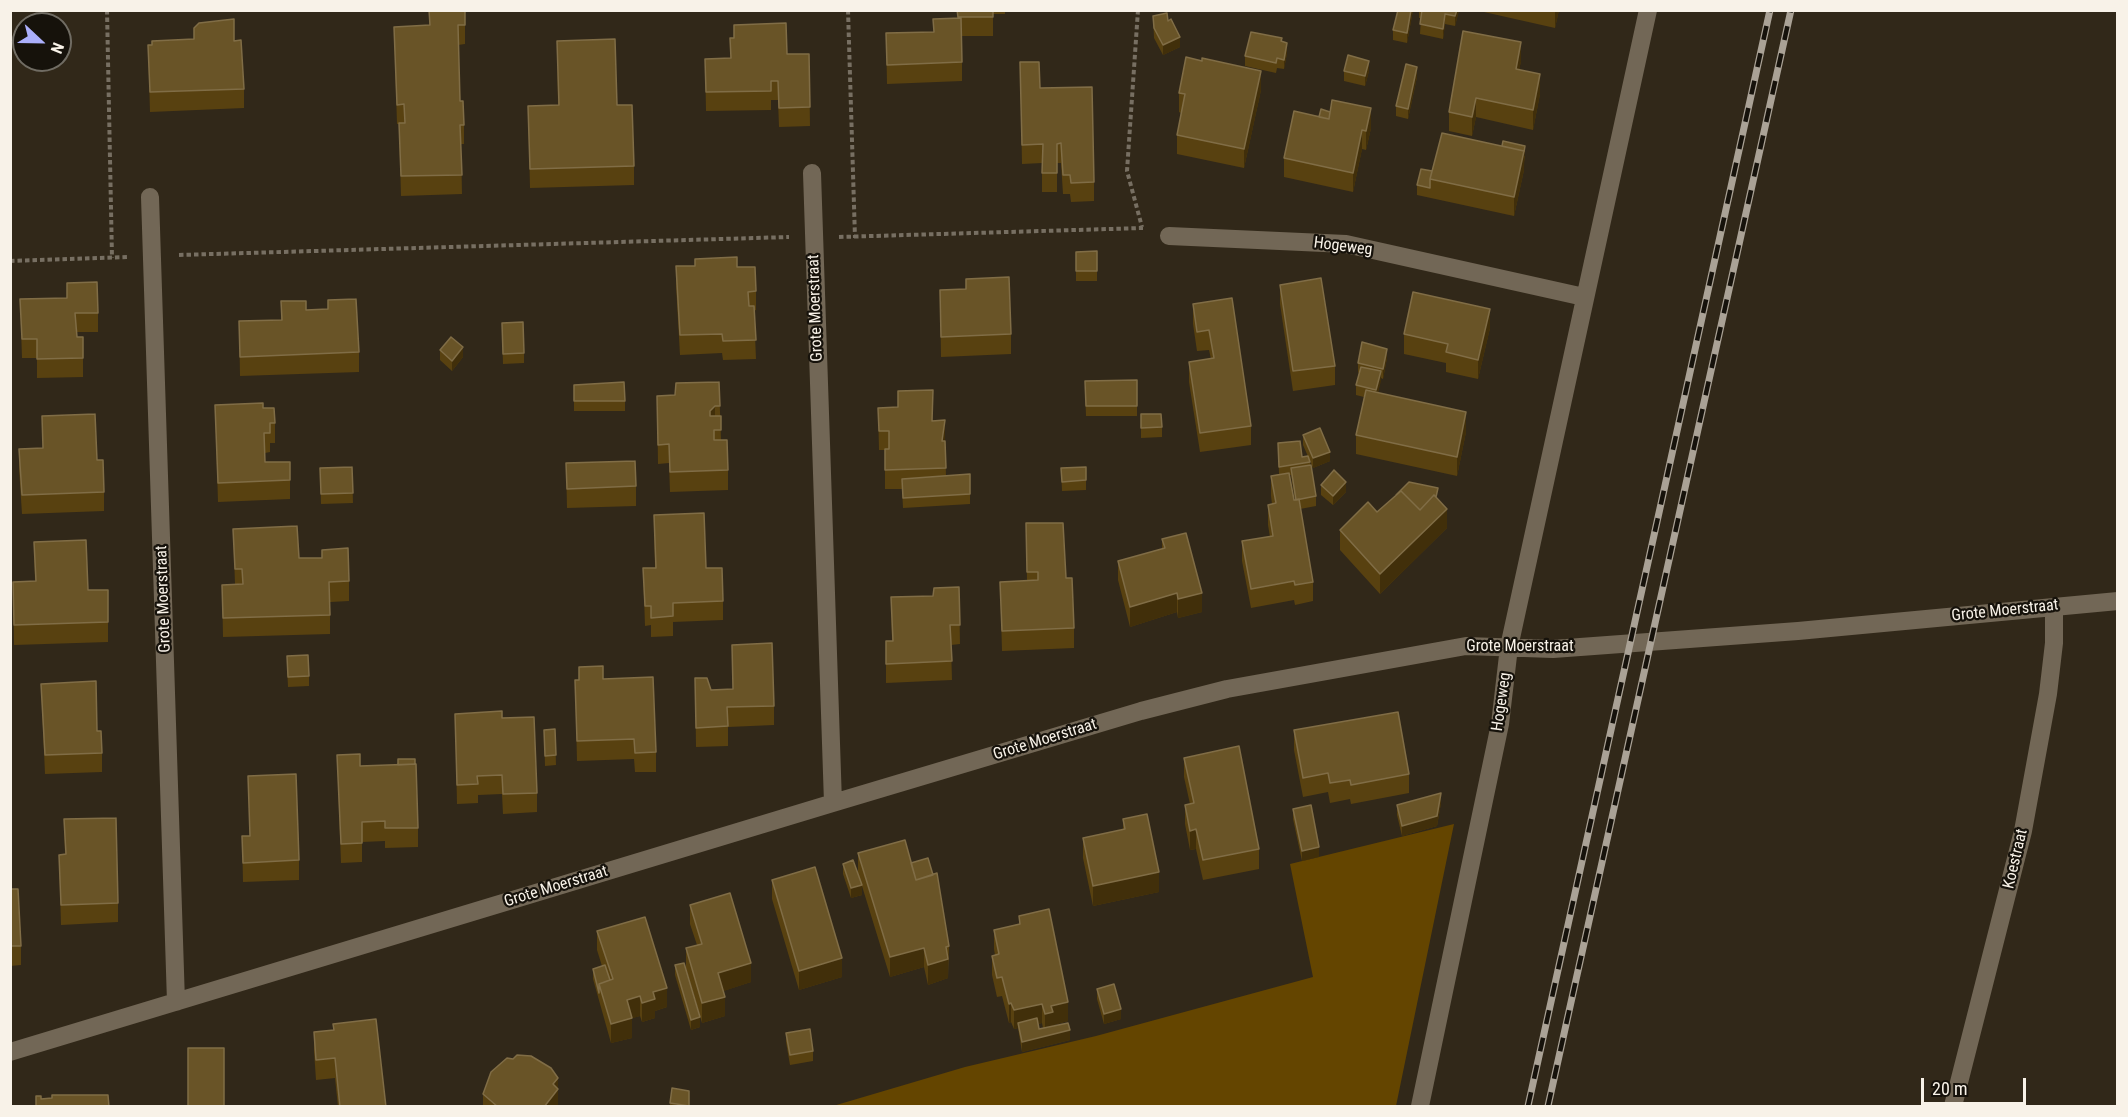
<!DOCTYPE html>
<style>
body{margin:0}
#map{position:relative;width:2128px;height:1117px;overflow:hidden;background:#312819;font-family:"Roboto Condensed",sans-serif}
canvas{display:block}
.frame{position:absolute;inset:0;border:12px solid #f8f2e8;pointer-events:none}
.north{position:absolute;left:12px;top:12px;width:60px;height:60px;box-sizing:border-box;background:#16120b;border:2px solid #706c63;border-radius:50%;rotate:112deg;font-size:16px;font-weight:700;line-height:24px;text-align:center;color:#f8f2e8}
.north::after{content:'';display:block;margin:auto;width:21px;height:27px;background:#abaffb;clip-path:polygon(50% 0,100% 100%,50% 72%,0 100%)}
.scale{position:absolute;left:1921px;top:1078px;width:105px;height:27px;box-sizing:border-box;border:3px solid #f8f2e8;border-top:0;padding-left:8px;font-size:18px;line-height:21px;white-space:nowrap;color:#f8f2e8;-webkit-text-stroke:4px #16120b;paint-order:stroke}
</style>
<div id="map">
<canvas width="2128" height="1117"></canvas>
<div class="frame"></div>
<div class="north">N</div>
<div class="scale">20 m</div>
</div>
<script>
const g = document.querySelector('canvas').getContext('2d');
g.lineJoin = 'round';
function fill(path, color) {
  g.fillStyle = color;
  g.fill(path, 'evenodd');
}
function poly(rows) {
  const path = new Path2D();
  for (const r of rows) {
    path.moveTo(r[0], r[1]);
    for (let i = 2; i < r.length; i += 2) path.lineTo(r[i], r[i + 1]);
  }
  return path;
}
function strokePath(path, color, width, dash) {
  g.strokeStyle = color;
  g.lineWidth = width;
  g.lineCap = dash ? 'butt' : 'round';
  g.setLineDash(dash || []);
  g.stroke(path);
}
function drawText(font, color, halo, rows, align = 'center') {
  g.font = font + ' "Roboto Condensed",sans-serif';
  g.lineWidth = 4.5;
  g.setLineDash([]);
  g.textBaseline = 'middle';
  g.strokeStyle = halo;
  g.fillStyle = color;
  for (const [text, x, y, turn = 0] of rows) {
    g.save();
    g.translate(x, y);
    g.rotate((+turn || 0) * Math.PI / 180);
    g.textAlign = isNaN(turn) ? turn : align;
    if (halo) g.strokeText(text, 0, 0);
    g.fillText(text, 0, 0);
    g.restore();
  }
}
const green = poly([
 [1454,824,1396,1106,833,1106,965,1067,1096,1036,1313,977,1290,864]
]);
const path = poly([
 [107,10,112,258],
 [848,10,855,238],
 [1138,10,1127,171,1142,227],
 [839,237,1143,228],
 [179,255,789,237],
 [10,261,127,257]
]);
const minor = poly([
 [812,173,833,803],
 [150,197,176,1002],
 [1169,236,1346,244,1584,297],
 [10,1052,833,803,1141,711,1227,689,1466,646,1553,649,1798,631,2118,601],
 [1420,1106,1500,724,1509,647,1648,10],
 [1953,1106,2023,831,2048,694,2054,643,2054,607]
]);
const rail = poly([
 [1528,1106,1770,10],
 [1548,1106,1791,10]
]);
const wall = poly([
 [429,10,465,10,465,44,458,45,460,101,464,125,464,144,461,144,462,194,401,196,399,124,397,124,394,27,429,25],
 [957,10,1005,10,1005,14,993,14,993,36,962,36,962,81,887,84,886,33,934,32,957,19],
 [1413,10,1407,43,1393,40,1393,30],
 [1419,10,1459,10,1455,26,1445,24,1443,39,1420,34,1421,18,1419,18],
 [1484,10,1559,10,1555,28,1484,12],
 [1153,16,1168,21,1180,47,1163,55,1154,38],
 [730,38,787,54,809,54,810,126,779,127,778,100,771,100,771,110,706,111,705,59,730,58],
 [194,39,234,41,244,89,244,108,150,112,148,45],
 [557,41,634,166,634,185,530,188,528,106,558,105],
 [1282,42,1287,53,1284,69,1277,68,1276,73,1245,66,1245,56],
 [1202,61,1261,90,1244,168,1177,154,1177,135,1181,113,1179,112,1179,93],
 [1521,61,1519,70,1540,94,1533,130,1476,117,1472,136,1449,131,1449,112],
 [1020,62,1040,88,1094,182,1094,201,1071,202,1070,194,1063,194,1061,163,1057,163,1057,192,1042,192,1042,163,1022,164],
 [1344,71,1369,71,1365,86,1344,81],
 [1417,77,1408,119,1396,116,1396,106],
 [1294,111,1371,128,1366,150,1362,149,1353,192,1284,177,1284,158],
 [1525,156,1524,162,1524,170,1514,216,1417,195,1417,185,1432,171],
 [1097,251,1097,281,1076,281,1076,252],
 [676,266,737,267,756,291,756,310,754,311,756,359,723,360,722,353,680,355,676,285],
 [966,279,1011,334,1011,354,941,357,940,290,966,289],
 [67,283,98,313,98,332,76,332,77,337,83,337,83,377,37,378,37,358,22,358,20,299,67,298],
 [1280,285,1335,366,1335,385,1293,391,1280,304],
 [1232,298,1251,426,1251,445,1200,452,1189,382,1189,362,1211,359,1209,350,1197,351,1193,324,1193,304],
 [328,300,359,352,359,372,240,376,239,321,281,320,281,301,306,310,328,309],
 [1490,328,1478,379,1446,372,1446,363,1404,354,1404,334],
 [502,333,524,353,524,363,503,364],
 [440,350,463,357,452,371,440,360],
 [1387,358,1383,379,1381,378,1378,393,1466,432,1457,476,1356,454,1356,435,1364,397,1356,395,1356,385,1359,373,1358,372,1358,363],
 [1137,380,1137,416,1086,416,1085,390],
 [719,382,721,440,728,470,728,490,670,492,669,463,658,464,657,396,675,395],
 [574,385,625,401,625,411,574,411],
 [215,405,263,408,275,423,275,443,270,443,270,452,265,453,265,462,290,462,290,499,218,502],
 [878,408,933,421,945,441,946,476,970,474,970,504,903,508,902,489,885,489,885,450,879,450],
 [1141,414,1162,427,1162,437,1141,438],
 [42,416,97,460,104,492,104,511,22,514,19,468,19,449,43,448],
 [1303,435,1330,461,1313,468,1303,445],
 [1278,443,1310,462,1316,496,1316,506,1300,509,1313,582,1313,601,1295,605,1294,600,1251,608,1242,561,1242,541,1270,537,1268,525,1268,505,1272,504,1271,496,1271,476,1279,474],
 [1289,475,1291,475,1295,500,1294,500],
 [566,463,636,486,636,506,567,508],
 [352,467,353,503,321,504,320,468],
 [1086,467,1086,490,1062,491,1061,468],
 [1321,485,1346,492,1333,505,1321,495],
 [1438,499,1447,528,1380,594,1340,550,1340,530,1377,512],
 [654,515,706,568,723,601,723,620,673,622,673,636,651,637,651,625,645,626,643,568,655,568],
 [1026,523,1066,578,1074,628,1074,648,1002,651,1000,582,1027,581],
 [233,529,349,581,349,601,330,602,330,634,223,637,222,585,235,584],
 [1162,539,1202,612,1178,618,1177,612,1130,627,1118,580,1118,561,1162,549],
 [34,542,88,590,108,590,108,642,14,645,13,582,35,581],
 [959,587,960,644,951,645,952,680,886,683,886,641,892,641,891,597,933,596],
 [732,645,774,706,774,725,728,727,728,746,696,747,695,678,711,690,733,689],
 [287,666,309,676,309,686,288,687],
 [603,679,656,752,656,772,635,772,634,759,577,761,575,680],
 [41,684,97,731,102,753,102,772,45,774],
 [455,714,502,718,537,793,537,812,503,814,502,794,478,795,478,803,457,804],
 [555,729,556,765,545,766,544,730],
 [1294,730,1409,774,1409,793,1351,804,1350,799,1330,803,1328,792,1303,797,1294,750],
 [337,755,360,766,418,828,418,847,385,848,385,841,362,842,362,862,341,863],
 [1184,758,1259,849,1259,869,1203,880,1196,849,1190,850,1185,824,1185,805,1190,804,1184,777],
 [248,776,299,860,299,880,243,882,242,836,250,836],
 [1441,803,1437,826,1402,836,1397,815,1397,805],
 [1293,809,1319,857,1302,861,1293,819],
 [64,819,118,903,118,922,61,925,59,855,65,854],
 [1123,819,1159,892,1093,906,1083,858,1083,838,1123,830],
 [858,853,911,863,949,946,948,978,928,985,924,967,890,977,858,873],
 [843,864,862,895,851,898,843,874],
 [772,880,842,977,799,990,772,899],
 [10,889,21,946,21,965,10,966],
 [690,905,751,982,723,991,725,1016,702,1023,686,968,686,948,697,945,690,924],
 [1019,916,1068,1021,1053,1025,1053,1026,1070,1040,1022,1052,1018,1028,1014,1029,1011,1022,1009,1023,1002,996,997,997,992,975,992,956,995,955,994,949,994,930,1019,924],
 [1042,1023,1043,1028,1039,1029,1038,1024],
 [597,931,667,1007,655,1011,655,1018,642,1022,640,1016,632,1018,632,1038,611,1043,593,979,593,969,602,966,597,950],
 [675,965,700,1027,691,1030,675,975],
 [1097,989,1121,1019,1104,1024,1097,999],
 [333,1024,386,1107,338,1107,335,1078,316,1080,314,1051,314,1032,333,1030],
 [786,1033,813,1051,813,1061,790,1065,786,1042],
 [558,1078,558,1107,483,1107,483,1094],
 [670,1103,689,1107,670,1107]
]);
const shadedWall = poly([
 [1411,10,1413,10,1407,43,1407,33],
 [1457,10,1459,10,1455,26,1455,16],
 [1555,10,1559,10,1555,28],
 [1445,14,1445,24,1443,39,1443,29],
 [1180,37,1180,47,1163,55,1163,45],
 [1521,42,1521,61,1516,88,1516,69],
 [1287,43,1287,53,1284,69,1284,60],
 [1369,61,1369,71,1365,86,1365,76],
 [1417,67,1417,77,1408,119,1408,109],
 [1261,71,1261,90,1244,168,1244,149],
 [1540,74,1540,94,1533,130,1533,110],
 [1476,98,1476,117,1472,136,1472,117],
 [1371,108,1371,128,1366,150,1366,131],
 [1362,130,1362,149,1353,192,1353,173],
 [1525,146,1524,170,1514,216,1514,197],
 [1490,309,1490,328,1478,379,1478,360],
 [463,347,463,357,452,371,452,361],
 [1387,349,1387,358,1383,379,1383,369],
 [1381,371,1381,381,1376,400,1376,390],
 [715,406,715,425,710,430,710,411],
 [1466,412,1466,432,1457,476,1457,457],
 [945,420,945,439,942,461,942,441],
 [1330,452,1330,461,1313,468,1313,458],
 [1346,482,1346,492,1333,505,1333,496],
 [1447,509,1447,528,1380,594,1380,574],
 [1177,593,1177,612,1130,627,1130,607],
 [1202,593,1202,612,1178,618,1178,599],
 [1441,793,1441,803,1437,826,1402,836,1402,826],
 [1196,829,1196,849,1190,850,1190,831],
 [1319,847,1319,857,1302,861,1302,851],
 [1159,872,1159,892,1093,906,1093,886],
 [862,885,862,895,851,898,851,888],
 [924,948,924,967,890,977,890,957],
 [842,958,842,977,799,990,799,971],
 [948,959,948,978,928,985,928,965],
 [751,963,751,982,718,993,718,973],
 [667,988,667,1007,655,1011,655,1018,642,1022,642,1003,653,992],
 [640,996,640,1016,627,1020,632,1018,632,1038,611,1043,611,1024,627,1000],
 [725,997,725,1016,702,1023,702,1003],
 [1068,1002,1068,1021,1053,1025,1053,1032,1045,1033,1045,1014,1051,1006],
 [1011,1003,1011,1022,1009,1023,1009,1004],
 [1042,1004,1042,1023,1019,1028,1018,1023,1018,1028,1014,1029,1014,1010],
 [1121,1009,1121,1019,1104,1024,1104,1014],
 [700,1017,700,1027,691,1030,691,1020],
 [1070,1030,1070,1040,1022,1052,1022,1042],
 [558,1078,558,1107,544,1107,553,1084]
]);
const building = poly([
 [429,10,465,10,465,25,458,25,460,101,463,101,464,125,460,125,462,175,401,176,399,123,405,123,404,104,397,105,394,27,430,25,429,10],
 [957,10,993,10,993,17,958,17,957,10],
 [1398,10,1411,10,1407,33,1393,30,1398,10],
 [1422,10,1457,10,1455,16,1445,14,1443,29,1420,24,1422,10],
 [1167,13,1168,21,1171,19,1180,37,1163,45,1154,28,1153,16,1167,13],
 [961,18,962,62,887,65,886,33,934,32,933,19,961,18],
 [234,19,234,41,241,40,244,89,150,92,148,45,152,45,152,41,194,39,194,28,199,23,234,19],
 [786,23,787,54,809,54,810,107,779,108,778,81,771,81,771,91,706,92,705,59,731,58,730,38,734,38,734,25,786,23],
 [1463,31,1521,42,1516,69,1540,74,1533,110,1476,98,1472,117,1449,112,1463,31],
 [1251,32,1282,38,1281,41,1287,43,1284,60,1277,58,1276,63,1245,56,1251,32],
 [615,39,617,105,632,105,634,166,530,169,528,106,559,105,557,41,615,39],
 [1348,55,1369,61,1365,76,1344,71,1348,55],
 [1186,57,1202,61,1202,58,1261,71,1244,149,1177,135,1185,94,1179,93,1186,57],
 [1020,62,1039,62,1040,88,1092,87,1094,182,1071,183,1070,175,1063,175,1061,143,1057,144,1057,173,1042,173,1043,144,1022,145,1020,62],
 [1406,64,1417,67,1408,109,1396,106,1406,64],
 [1332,100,1371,108,1366,131,1362,130,1353,173,1284,158,1294,111,1329,119,1332,100],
 [1321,109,1330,112,1329,119,1319,117,1321,109],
 [1442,133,1524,151,1514,197,1430,179,1442,133],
 [1503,141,1525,146,1524,152,1524,151,1502,146,1503,141],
 [1421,169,1432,171,1430,179,1430,188,1417,185,1421,169],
 [1097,251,1097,271,1076,271,1076,252,1097,251],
 [737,257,737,267,755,267,756,291,748,292,749,306,754,306,756,340,723,341,722,334,680,335,676,266,695,266,695,259,737,257],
 [1009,277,1011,334,941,337,940,290,966,289,966,279,1009,277],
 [1321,278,1335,366,1293,371,1280,285,1321,278],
 [97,282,98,313,75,313,77,337,83,337,83,358,37,359,37,339,22,339,20,299,67,298,67,283,97,282],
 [1413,292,1490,309,1478,360,1446,352,1448,344,1404,334,1413,292],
 [1232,298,1251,426,1200,433,1189,362,1214,358,1209,330,1197,332,1193,304,1232,298],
 [356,299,359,352,240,357,239,321,282,320,281,301,306,301,306,310,328,309,328,300,356,299],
 [523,322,524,353,503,354,502,323,523,322],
 [451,337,463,347,452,361,440,350,451,337],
 [1362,342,1387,349,1383,369,1358,363,1362,342],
 [1361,367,1381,371,1376,390,1356,385,1361,367],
 [1137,380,1137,406,1086,406,1085,381,1137,380],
 [624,382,625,401,574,401,574,385,624,382],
 [719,382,720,406,715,406,710,411,710,416,721,416,721,430,714,430,714,440,727,440,728,470,670,472,669,444,658,445,657,396,675,395,676,383,719,382],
 [933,390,932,421,945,420,942,441,945,441,946,468,885,470,885,449,889,449,889,431,879,431,878,408,898,407,898,391,933,390],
 [1366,390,1466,412,1457,457,1356,435,1366,390],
 [263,403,263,408,274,408,275,423,270,423,270,433,264,433,265,462,290,462,290,480,218,483,215,405,263,403],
 [95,414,97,460,103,460,104,492,22,495,19,449,43,448,42,416,95,414],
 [1141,414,1161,414,1162,427,1141,428,1141,414],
 [1320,428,1330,452,1313,458,1303,435,1320,428],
 [1300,441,1302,457,1308,456,1310,462,1279,467,1278,443,1300,441],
 [635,461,636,486,567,489,566,463,635,461],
 [1311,465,1316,496,1296,500,1291,468,1311,465],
 [352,467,353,493,321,494,320,468,352,467],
 [1086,467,1086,480,1062,482,1061,468,1086,467],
 [1334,470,1346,482,1333,496,1321,485,1334,470],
 [1289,473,1294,500,1299,499,1313,582,1295,585,1294,581,1251,589,1242,541,1273,536,1268,505,1276,503,1271,476,1289,473],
 [970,474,970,494,903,498,902,479,970,474],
 [1409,482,1438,488,1436,497,1434,495,1420,510,1401,491,1396,495,1409,482],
 [1401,491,1420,510,1434,495,1447,509,1380,574,1340,530,1368,502,1377,512,1401,491],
 [704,513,706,568,722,568,723,601,673,603,673,616,651,618,651,606,645,606,643,568,656,568,654,515,704,513],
 [1026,523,1063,523,1066,578,1072,578,1074,628,1002,631,1000,582,1038,580,1038,572,1027,572,1026,523],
 [297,526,299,558,322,558,322,550,348,548,349,581,329,582,330,615,223,618,222,585,243,584,242,569,235,569,233,529,297,526],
 [1186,533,1202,593,1178,599,1177,593,1130,607,1118,561,1165,548,1162,539,1186,533],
 [86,540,88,590,108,590,108,622,14,625,13,582,36,581,34,542,86,540],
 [959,587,960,625,950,625,952,661,886,664,886,641,893,641,891,597,933,596,934,588,959,587],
 [772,643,774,706,727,707,728,726,696,728,695,678,707,678,711,690,733,689,732,645,772,643],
 [308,655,309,676,288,677,287,656,308,655],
 [603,666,603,679,653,677,656,752,635,753,634,739,577,741,575,680,579,680,579,667,603,666],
 [96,681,97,731,101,731,102,753,45,755,41,684,96,681],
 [502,711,502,718,534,717,537,793,503,794,502,775,477,776,478,784,457,785,455,714,502,711],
 [1398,712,1409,774,1351,785,1350,780,1330,783,1328,773,1303,778,1294,730,1398,712],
 [555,729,556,755,545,756,544,730,555,729],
 [1239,746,1259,849,1203,860,1196,829,1190,831,1185,805,1194,803,1184,758,1239,746],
 [360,754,360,766,416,764,418,828,385,828,385,821,362,822,362,843,341,844,337,755,360,754],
 [398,759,415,759,415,764,398,765,398,759],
 [296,774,299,860,243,863,242,836,250,836,248,776,296,774],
 [1441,793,1437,816,1402,826,1397,805,1441,793],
 [1311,805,1319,847,1302,851,1293,809,1311,805],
 [1147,814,1159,872,1093,886,1083,838,1125,829,1123,819,1147,814],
 [116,818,118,903,61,905,59,855,66,854,64,819,116,818],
 [905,840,916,880,937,873,949,946,946,947,948,959,928,965,924,948,890,957,858,853,905,840],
 [928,858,933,875,916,880,911,863,928,858],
 [853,860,862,885,851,888,843,864,853,860],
 [815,867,842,958,799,971,772,880,815,867],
 [10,889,18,889,21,946,10,946,10,889],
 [730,893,751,963,718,973,725,997,702,1003,686,948,702,944,690,905,730,893],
 [1049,909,1068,1002,1051,1006,1053,1012,1045,1014,1042,1004,1014,1010,1011,1003,1009,1004,1002,977,997,978,992,956,999,954,994,930,1020,924,1019,916,1049,909],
 [645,917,667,988,653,992,655,999,642,1003,640,996,627,1000,632,1018,611,1024,599,984,613,979,597,931,645,917],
 [684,963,700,1017,691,1020,675,965,684,963],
 [605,965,610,980,599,984,599,993,593,969,605,965],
 [1114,984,1121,1009,1104,1014,1097,989,1114,984],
 [1037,1018,1039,1029,1068,1023,1070,1030,1022,1042,1018,1023,1037,1018],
 [376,1019,386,1107,340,1107,335,1058,316,1060,314,1032,334,1030,333,1024,376,1019],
 [810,1029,813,1051,790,1055,786,1033,810,1029],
 [188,1048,224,1048,224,1107,188,1107,188,1048],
 [517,1055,531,1056,551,1068,558,1078,553,1084,558,1089,544,1107,498,1107,483,1094,491,1072,507,1058,513,1059,517,1055],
 [672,1088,689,1091,689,1106,670,1103,672,1088],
 [52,1095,108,1095,109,1107,36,1107,36,1096,41,1096,41,1099,52,1098,52,1095]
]);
const streetNames = [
 ["Hogeweg",1343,247,7],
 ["Grote Moerstraat",816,308,-92],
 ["Grote Moerstraat",164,599,-92],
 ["Grote Moerstraat",2005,611,-6],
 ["Grote Moerstraat",1520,647],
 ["Hogeweg",1502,702,-82],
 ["Grote Moerstraat",1045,740,-17],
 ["Koestraat",2016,859,-77],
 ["Grote Moerstraat",556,887,-17]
];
fill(green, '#644500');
strokePath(path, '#776f62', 4, [4.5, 3]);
strokePath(minor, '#726756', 18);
strokePath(rail, '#aaa296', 7);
strokePath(rail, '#16120b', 4.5, [14]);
fill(wall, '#584110');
fill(shadedWall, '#412f0a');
fill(building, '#695427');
strokePath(building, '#806d46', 1.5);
drawText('16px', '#f8f2e8', '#16120b', streetNames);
</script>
